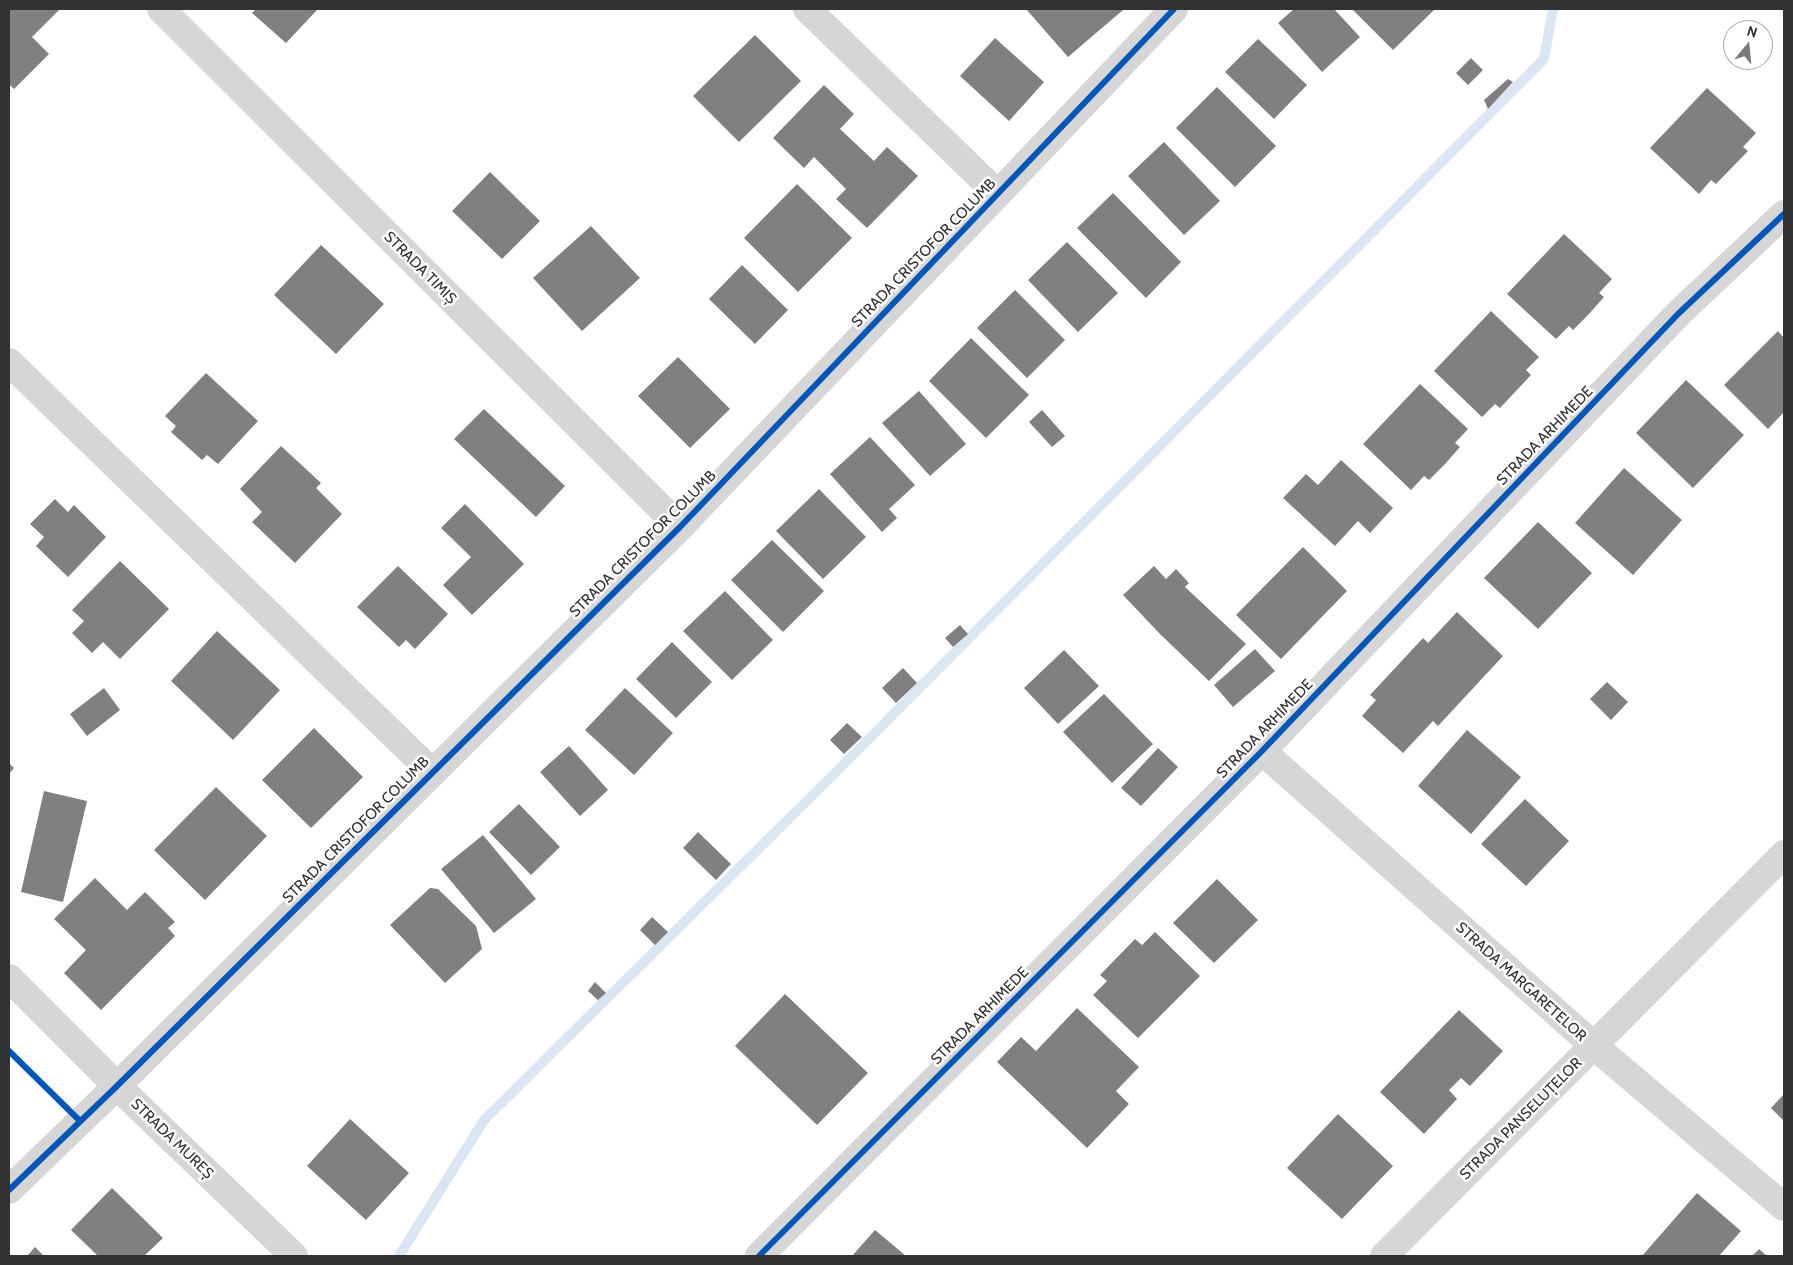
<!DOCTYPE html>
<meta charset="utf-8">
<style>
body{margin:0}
#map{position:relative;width:1793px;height:1265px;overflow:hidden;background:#fff;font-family:Cabin,sans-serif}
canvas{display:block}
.frame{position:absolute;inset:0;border:10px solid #323232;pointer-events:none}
.north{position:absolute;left:1723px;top:20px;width:50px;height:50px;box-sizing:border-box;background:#fff;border:1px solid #adadad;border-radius:50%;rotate:17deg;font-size:14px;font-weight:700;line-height:20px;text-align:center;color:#323232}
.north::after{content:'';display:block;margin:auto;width:18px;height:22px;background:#7a7a7a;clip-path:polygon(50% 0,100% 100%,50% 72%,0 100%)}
</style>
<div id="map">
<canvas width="1793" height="1265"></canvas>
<div class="frame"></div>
<div class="north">N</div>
</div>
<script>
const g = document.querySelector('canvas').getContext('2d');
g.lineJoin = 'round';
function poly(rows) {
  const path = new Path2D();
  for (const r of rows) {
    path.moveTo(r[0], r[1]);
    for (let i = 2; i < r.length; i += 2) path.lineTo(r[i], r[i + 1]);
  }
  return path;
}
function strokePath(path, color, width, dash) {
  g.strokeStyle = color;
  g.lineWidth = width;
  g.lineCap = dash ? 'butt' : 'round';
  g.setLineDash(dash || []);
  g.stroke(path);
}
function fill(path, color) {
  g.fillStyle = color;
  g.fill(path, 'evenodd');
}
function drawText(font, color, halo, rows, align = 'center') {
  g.font = font + ' Cabin,sans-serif';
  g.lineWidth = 5;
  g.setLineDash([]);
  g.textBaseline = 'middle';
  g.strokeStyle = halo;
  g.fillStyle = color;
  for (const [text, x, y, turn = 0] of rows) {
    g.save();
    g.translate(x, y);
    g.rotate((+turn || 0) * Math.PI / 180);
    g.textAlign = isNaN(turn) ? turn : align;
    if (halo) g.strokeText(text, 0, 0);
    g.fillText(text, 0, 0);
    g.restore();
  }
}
const stream = poly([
 [399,1256,484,1120,832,776,1544,59,1553,9]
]);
const building = poly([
 [9,9,60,9,32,37,49,54,14,89,9,84],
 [256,9,318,9,286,43,252,13],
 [1026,9,1122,9,1123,10,1068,57],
 [1294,9,1334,9,1360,37,1322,72,1278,23],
 [1352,9,1435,9,1393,50],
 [755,35,801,81,739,142,693,96],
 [995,38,1044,82,1009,121,960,76],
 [1258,39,1307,85,1274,119,1225,72],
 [1471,58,1483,70,1468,85,1456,73],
 [1508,79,1513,82,1488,109,1484,100],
 [824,85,854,114,840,129,874,161,887,147,918,176,867,228,836,199,846,189,814,157,804,168,773,138],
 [1217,87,1276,146,1235,187,1176,128],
 [1707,88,1756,133,1743,147,1748,151,1716,184,1711,180,1699,194,1650,148],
 [1164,142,1220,201,1184,235,1128,176],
 [490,172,540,221,502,259,452,211],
 [797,184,852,238,798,292,744,238],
 [1113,193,1181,262,1146,298,1077,228],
 [591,226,640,278,582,331,533,278],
 [1564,234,1612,279,1599,293,1604,297,1589,314,1573,330,1569,326,1556,339,1507,294],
 [1067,242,1118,293,1078,332,1028,280],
 [321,245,384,304,336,354,274,295],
 [742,265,788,310,755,344,709,299],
 [1015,290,1065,340,1027,378,977,328],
 [1491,311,1539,357,1526,370,1531,375,1500,408,1495,404,1482,417,1434,371],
 [1778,331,1784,338,1784,412,1768,429,1724,385],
 [971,338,1029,395,986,438,929,381],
 [678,357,730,409,690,448,638,396],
 [206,373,258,421,218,464,207,455,202,460,171,432,176,426,165,416],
 [1686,380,1744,435,1693,488,1636,433],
 [1420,384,1468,429,1455,443,1460,447,1445,464,1429,480,1424,476,1411,490,1363,444],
 [919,391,966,444,930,476,882,423],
 [484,409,565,486,536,517,454,439],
 [1042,410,1065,436,1052,447,1029,422],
 [870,437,915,485,889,509,897,518,882,532,830,474],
 [281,446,321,483,316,488,342,514,295,563,252,522,262,512,240,489],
 [1341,460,1393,508,1370,533,1358,521,1335,546,1283,498,1306,474,1318,485],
 [1624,468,1682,520,1633,575,1575,523],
 [819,489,866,537,823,579,776,531],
 [55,499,68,512,74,505,106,537,68,577,36,546,44,537,30,524],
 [465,504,524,564,472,615,443,585,471,557,441,528],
 [1538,522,1592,573,1538,629,1484,578],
 [772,540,824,591,783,632,731,580],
 [1303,547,1347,591,1281,659,1236,615],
 [120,561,169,609,120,659,103,642,92,653,72,633,84,621,72,610],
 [398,566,448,614,415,649,406,640,399,647,357,607],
 [1154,566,1166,579,1176,569,1189,583,1185,587,1246,644,1209,681,1160,634,1123,595],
 [725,591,773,640,732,680,683,631],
 [1457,612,1503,656,1438,726,1433,721,1403,753,1362,716,1376,700,1370,695,1423,638,1428,643],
 [960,625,968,634,953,647,945,638],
 [217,631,280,690,233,740,171,681],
 [672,642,712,682,676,718,636,679],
 [1255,649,1275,671,1233,707,1214,685],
 [1064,650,1099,686,1058,724,1024,688],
 [903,668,917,683,896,703,882,688],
 [1607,682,1628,702,1611,720,1590,699],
 [104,688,120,710,87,736,70,714],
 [625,688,673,733,634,775,585,730],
 [1104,694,1153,744,1112,783,1063,732],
 [847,723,862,737,844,754,830,740],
 [314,728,363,777,311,828,262,780],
 [1467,730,1521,777,1471,834,1418,786],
 [569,746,608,790,580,816,540,772],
 [1158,748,1178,767,1141,806,1121,788],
 [9,763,14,768,9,774],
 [216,787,267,836,205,900,154,850],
 [44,791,87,801,63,902,21,892],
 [1525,799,1569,841,1526,886,1481,844],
 [519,804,560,847,531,875,489,832],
 [698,832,731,864,716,880,683,848],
 [483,835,536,899,494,933,441,869],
 [95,878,127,910,145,892,175,922,168,928,175,936,101,1010,64,973,86,950,54,919],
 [1217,879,1258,920,1214,963,1173,923],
 [430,888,438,889,476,926,482,949,445,983,390,925],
 [652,917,668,932,655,945,640,930],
 [1155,932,1200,976,1138,1038,1093,995,1107,981,1100,975,1135,939,1142,945],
 [595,982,606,993,598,1000,588,991],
 [785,994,868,1073,817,1125,735,1046],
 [1077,1008,1139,1067,1116,1091,1129,1104,1087,1148,997,1062,1021,1037,1036,1051],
 [1459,1010,1503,1051,1470,1086,1461,1078,1449,1090,1457,1099,1424,1134,1380,1092],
 [1784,1094,1784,1121,1771,1108],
 [1338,1114,1393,1166,1342,1219,1287,1168],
 [350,1119,409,1173,366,1220,307,1166],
 [112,1188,163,1238,144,1256,98,1256,71,1230],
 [1697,1193,1741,1231,1719,1256,1642,1256],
 [875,1230,906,1256,852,1256],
 [35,1247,44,1256,27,1256],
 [1759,1249,1767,1256,1752,1256]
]);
const minor = poly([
 [161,9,680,527],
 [807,9,998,194],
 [9,362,432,772],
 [1262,751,1593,1045,1784,1207],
 [9,978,117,1086,294,1256],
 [9,1190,117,1086,680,527,1174,9],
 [759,1256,1262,751,1678,314,1784,214],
 [1384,1256,1784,854]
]);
const cycleway = poly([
 [9,1051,80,1121],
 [9,1190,117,1086,680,527,1174,9],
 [759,1256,1262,751,1678,314,1784,214]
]);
const streetNames = [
 ["STRADA CRISTOFOR COLUMB",924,253,-46],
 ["STRADA TIMIȘ",420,268,45],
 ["STRADA ARHIMEDE",1545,436,-46],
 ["STRADA CRISTOFOR COLUMB",643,544,-45],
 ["STRADA ARHIMEDE",1265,729,-46],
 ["STRADA CRISTOFOR COLUMB",356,830,-45],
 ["STRADA MARGARETELOR",1521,982,42],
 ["STRADA ARHIMEDE",980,1016,-45],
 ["STRADA PANSELUȚELOR",1521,1119,-45],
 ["STRADA MUREȘ",172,1139,44]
];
strokePath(stream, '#dae6f4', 10);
fill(building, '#808080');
strokePath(minor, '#d6d6d6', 28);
strokePath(cycleway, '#0057b8', 6);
drawText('15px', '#323232', '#fff', streetNames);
</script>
